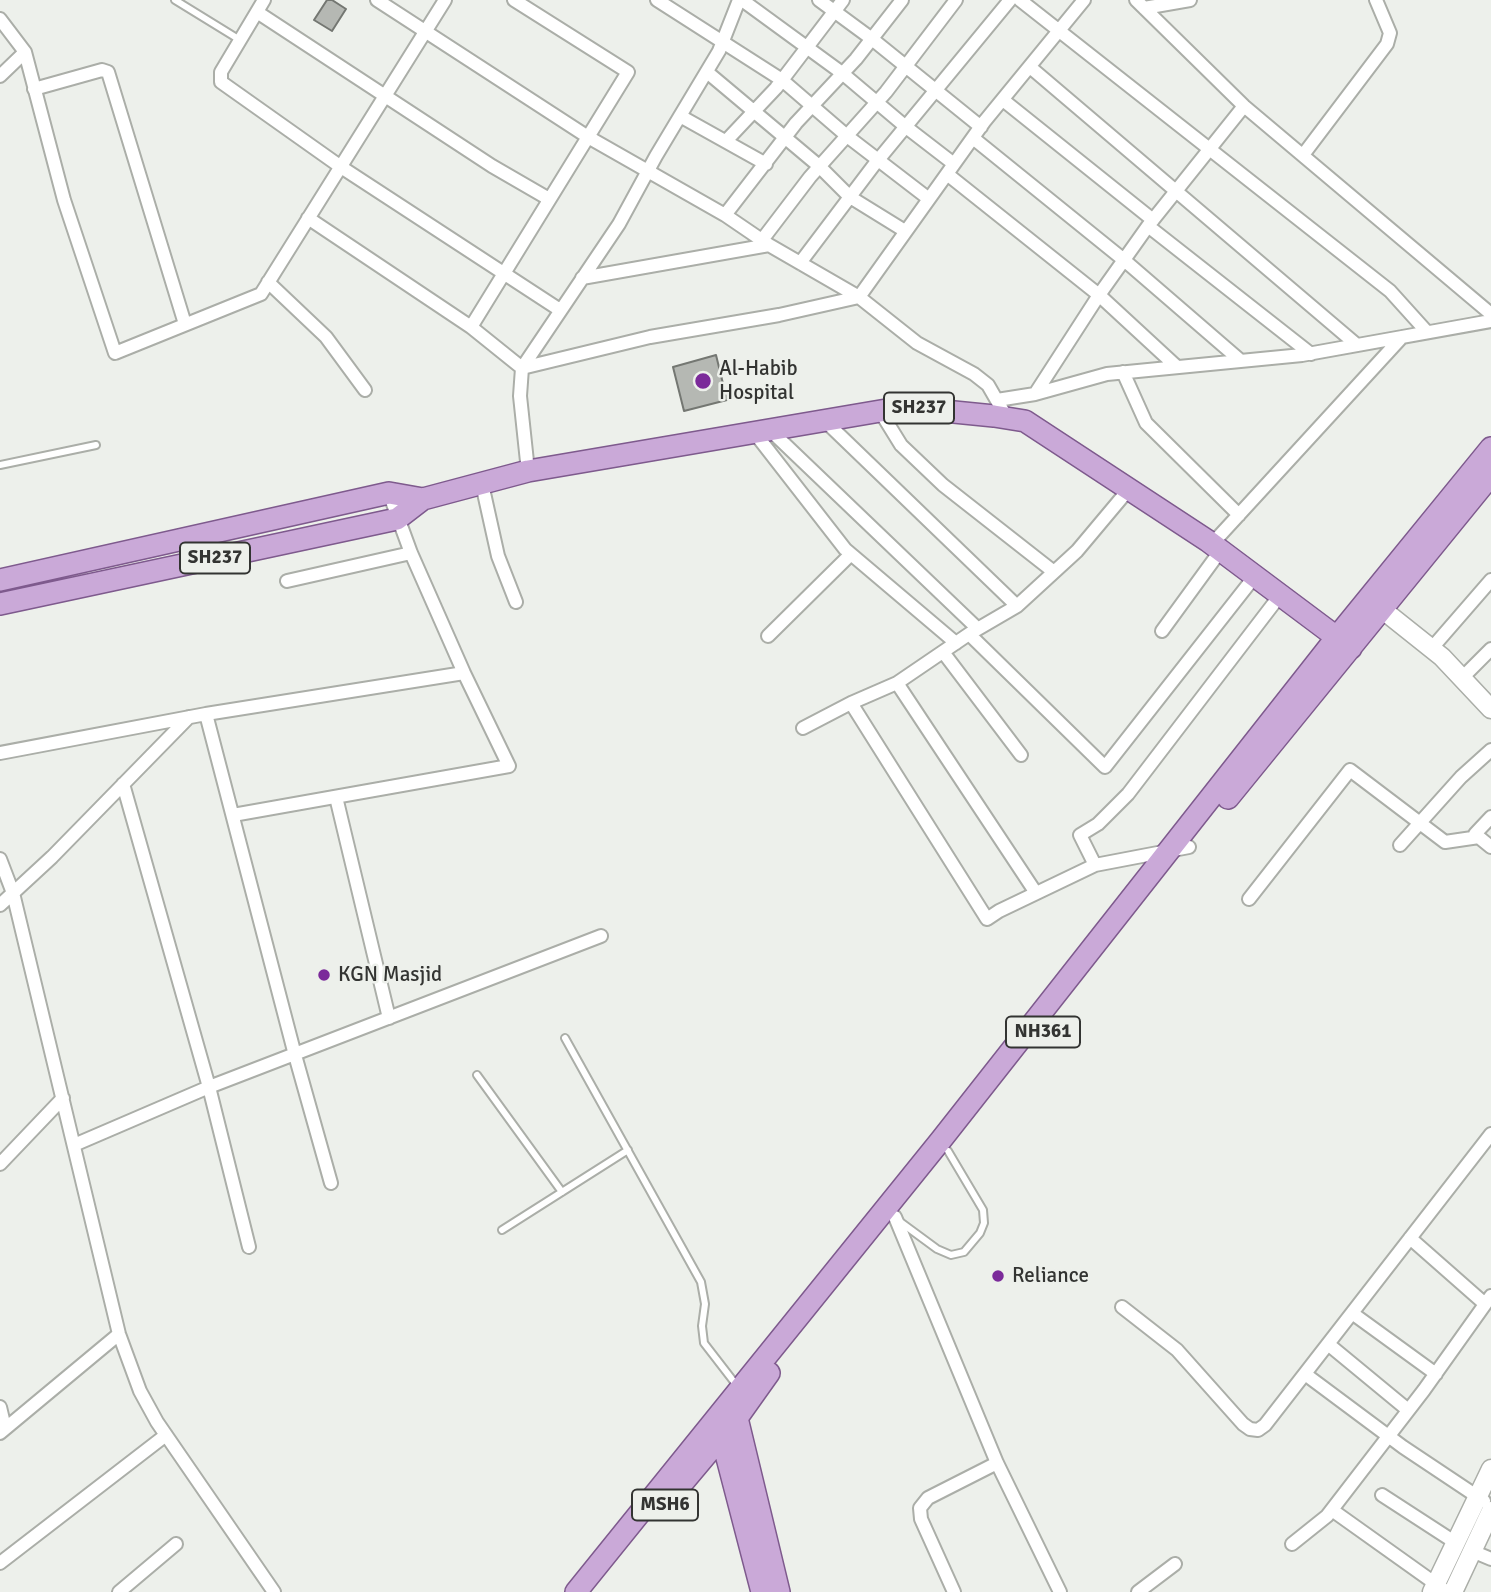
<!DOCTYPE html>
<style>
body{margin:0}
canvas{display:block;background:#edf0eb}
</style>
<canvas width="1491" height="1592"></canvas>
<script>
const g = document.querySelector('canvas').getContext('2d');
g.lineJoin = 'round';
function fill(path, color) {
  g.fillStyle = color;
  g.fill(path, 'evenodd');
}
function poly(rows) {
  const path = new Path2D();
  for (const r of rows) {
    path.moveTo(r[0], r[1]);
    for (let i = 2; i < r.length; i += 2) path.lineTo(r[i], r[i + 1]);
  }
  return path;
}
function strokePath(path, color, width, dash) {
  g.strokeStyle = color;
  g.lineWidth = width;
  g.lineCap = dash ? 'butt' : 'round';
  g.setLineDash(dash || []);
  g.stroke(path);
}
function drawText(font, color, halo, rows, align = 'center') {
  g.font = font + ' Signika,sans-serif';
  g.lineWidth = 5;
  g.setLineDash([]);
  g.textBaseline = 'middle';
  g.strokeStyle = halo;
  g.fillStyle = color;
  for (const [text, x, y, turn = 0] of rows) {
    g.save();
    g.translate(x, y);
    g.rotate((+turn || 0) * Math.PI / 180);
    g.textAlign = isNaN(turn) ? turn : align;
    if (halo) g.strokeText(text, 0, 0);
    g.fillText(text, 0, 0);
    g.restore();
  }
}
const building = poly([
 [327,0,332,0,346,9,332,31,314,20,327,0],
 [716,355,727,400,684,411,673,367,716,355]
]);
const service = poly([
 [175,0,240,40],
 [0,465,96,445],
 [565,1038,701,1282,705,1304,702,1326,704,1343,738,1387],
 [477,1075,562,1192],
 [899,1221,937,1249,951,1255,964,1252,980,1233,984,1223,983,1210,948,1151],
 [502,1230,628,1150]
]);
const minor = poly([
 [264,0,221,72,221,82,341,167,560,310],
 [377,0,588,137,725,215,769,245,859,297,917,343,974,374,988,385,1007,418],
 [657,0,782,80,847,136,929,199],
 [742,0,842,73,906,127,954,164],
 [819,0,872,39,981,127],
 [1020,0,1390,291,1427,332],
 [1136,0,1244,106,1491,314],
 [1144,8,1190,0],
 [257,12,492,166,549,199],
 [0,19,25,52,64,200,115,353,261,294,445,0],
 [1030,67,1357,345],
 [707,72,819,166,850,197,905,231],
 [0,76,25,52],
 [34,89,102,70,108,72,185,324],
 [1003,100,1153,220],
 [680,116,766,164],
 [973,138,1124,260,1241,361],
 [726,141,776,88,843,0],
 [1303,155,1387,44,1390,33,1376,0],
 [947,174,1099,295,1177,367],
 [725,215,796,123,856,59,902,0],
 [308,218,471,327,522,368,650,337,779,315,859,297,984,122,1084,0],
 [1148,226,1311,354],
 [762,240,810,177,886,92,956,0],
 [800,263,874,165,1010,0],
 [582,278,769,245],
 [268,282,326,337,365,390],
 [471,327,628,72,514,0],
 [1123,372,1146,423,1239,515],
 [1035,394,1099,295,1148,226,1244,106],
 [997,400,1035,394,1107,374,1302,355,1491,321],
 [880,411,901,445,943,485,1054,572],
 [824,420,1017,606],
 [770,430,977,628],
 [754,432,845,549,956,643],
 [528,471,520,396,522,368,619,224,656,156,719,51,739,0],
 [482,484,498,556,516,602],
 [1212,544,1402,337],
 [287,581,411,553],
 [1162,631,1221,550],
 [969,634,1105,767,1255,576],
 [768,636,850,555],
 [1432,648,1491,580],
 [943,652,1021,755],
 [1462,678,1491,649],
 [897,683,1036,893],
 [851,703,987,919,999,911,1095,865,1189,847],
 [206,714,295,1055,331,1183],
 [803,728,851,703,897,683,969,634,1017,606,1077,551,1129,489],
 [0,753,206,714,464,673],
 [123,784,209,1087,249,1247],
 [336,797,389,1018],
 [233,815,509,766,464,673,411,553,389,493],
 [1491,817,1475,834,1491,847],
 [1400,845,1461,777,1491,750],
 [0,859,13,893,119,1334,140,1391,157,1422,274,1592],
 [1095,865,1080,835,1098,824,1128,794,1281,594],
 [1249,899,1350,770,1445,842,1479,837],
 [0,905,52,857,189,717],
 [74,1145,209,1087,601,936],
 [0,1164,63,1098],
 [895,1217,997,1463,1060,1592],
 [1410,1238,1485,1304],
 [1122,1307,1177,1350,1243,1424,1250,1429,1258,1430,1265,1425,1491,1134],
 [1352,1313,1436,1374],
 [1328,1344,1408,1410],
 [1305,1374,1403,1447,1484,1501],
 [0,1407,5,1428],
 [0,1433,119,1334],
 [1382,1495,1456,1543],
 [1332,1510,1447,1592],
 [1292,1544,1327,1516,1424,1390,1491,1296],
 [1472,1551,1491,1559],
 [0,1563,166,1435],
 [119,1592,176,1544],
 [954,1592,921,1519,920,1508,928,1498,997,1463],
 [1138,1592,1175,1564]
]);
const secondary = poly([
 [1383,610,1442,657,1491,709],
 [1432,1592,1491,1469],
 [1453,1592,1491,1511]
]);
const primary = poly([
 [0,580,389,493,423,499,528,471,904,407,994,416,1025,421,1208,541,1351,648],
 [0,604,397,519,423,499],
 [1228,798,1491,475],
 [731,1409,737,1418,779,1592],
 [719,1427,762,1592],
 [674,1493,737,1418,769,1373],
 [576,1592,941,1140,1337,637,1491,448]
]);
const markers = [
 [703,381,9,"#7b2a9a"],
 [324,975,7,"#7b2a9a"],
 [998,1276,7,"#7b2a9a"]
];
const shields = [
 [919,408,70],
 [215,558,70],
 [1043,1032,74],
 [665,1505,66]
];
const shieldNames = [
 ["SH237",919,408],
 ["SH237",215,558],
 ["NH361",1043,1032],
 ["MSH6",665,1505]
];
const poiNames = [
 ["Al-Habib",719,369],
 ["Hospital",719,393],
 ["KGN Masjid",338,975],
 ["Reliance",1012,1276]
];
fill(building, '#b5b8b3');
strokePath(building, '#747772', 2);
strokePath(service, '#abaea8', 10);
strokePath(minor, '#abaea8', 16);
strokePath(secondary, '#abaea8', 21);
strokePath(primary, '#7e5a8d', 24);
strokePath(service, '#fff', 6);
strokePath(minor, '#fff', 12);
strokePath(secondary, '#fff', 18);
strokePath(primary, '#caa9d8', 21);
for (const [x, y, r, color] of markers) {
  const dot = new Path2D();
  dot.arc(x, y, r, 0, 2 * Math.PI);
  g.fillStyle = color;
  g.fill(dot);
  strokePath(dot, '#edf0eb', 2.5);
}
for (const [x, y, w] of shields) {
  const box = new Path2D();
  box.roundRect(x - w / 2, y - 15.5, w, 31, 5);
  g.fillStyle = '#edf0eb';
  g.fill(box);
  strokePath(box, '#333432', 2);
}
drawText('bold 19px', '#333432', null, shieldNames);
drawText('21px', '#333432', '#edf0eb', poiNames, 'left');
</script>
